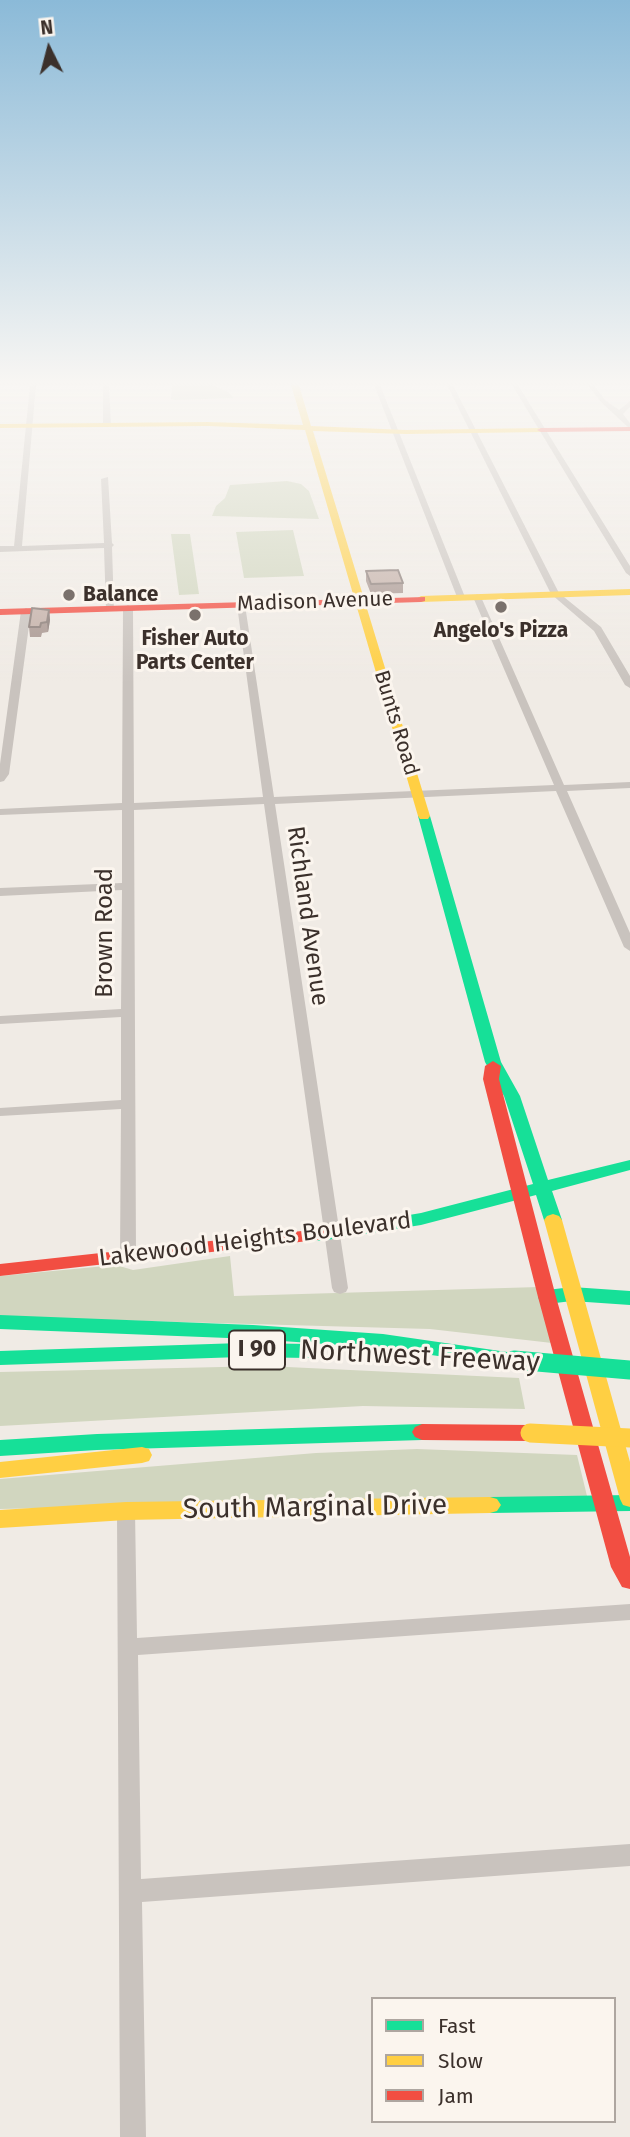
<!DOCTYPE html>
<style>
body{margin:0}
#map{position:relative;width:630px;height:2137px;overflow:hidden;background:#f0ebe5;font-family:"Fira Sans",sans-serif}
canvas{display:block}
.legend{position:absolute;left:371px;top:1997px;width:245px;height:126px;box-sizing:border-box;background:#fbf5ee;border:2px solid #aea6a0;margin:0;padding:9px 12px;list-style:none;font-size:21px;color:#3b302b}
.legend li{display:flex;align-items:center;gap:14px;height:35px}
.legend b{width:35px;border:2px solid #aea6a0}
.north{position:absolute;left:14px;top:14px;width:70px;height:70px;-webkit-text-stroke:5px #fbf5ee;paint-order:stroke;rotate:354deg;font-size:19px;font-weight:700;line-height:28px;text-align:center;color:#3b302b}
.north::after{content:'';display:block;margin:auto;width:24px;height:32px;background:#3b302b;clip-path:polygon(50% 0,100% 100%,50% 72%,0 100%)}
</style>
<div id="map">
<canvas width="630" height="2137"></canvas>
<ul class="legend">
<li><b style="height:9px;background:#16e098"></b>Fast</li>
<li><b style="height:9px;background:#ffcf43"></b>Slow</li>
<li><b style="height:9px;background:#f24e42"></b>Jam</li>
</ul>
<div class="north">N</div>
</div>
<script>
const g = document.querySelector('canvas').getContext('2d');
g.lineJoin = 'round';
function fill(path, color) {
  g.fillStyle = color;
  g.fill(path, 'evenodd');
}
function poly(rows) {
  const path = new Path2D();
  for (const r of rows) {
    path.moveTo(r[0], r[1]);
    for (let i = 2; i < r.length; i += 2) path.lineTo(r[i], r[i + 1]);
  }
  return path;
}
function strokePath(path, color, width, dash) {
  g.strokeStyle = color;
  g.lineWidth = width;
  g.lineCap = dash ? 'butt' : 'round';
  g.setLineDash(dash || []);
  g.stroke(path);
}
function drawText(font, color, halo, rows, align = 'center') {
  g.font = font + ' "Fira Sans",sans-serif';
  g.lineWidth = 6;
  g.setLineDash([]);
  g.textBaseline = 'middle';
  g.strokeStyle = halo;
  g.fillStyle = color;
  for (const [text, x, y, turn = 0] of rows) {
    g.save();
    g.translate(x, y);
    g.rotate((+turn || 0) * Math.PI / 180);
    g.textAlign = isNaN(turn) ? turn : align;
    if (halo) g.strokeText(text, 0, 0);
    g.fillText(text, 0, 0);
    g.restore();
  }
}
const green = poly([
 [172,385,211,385,227,391,234,398,175,400,171,399],
 [287,481,301,484,309,491,319,519,212,516,216,506,225,498,230,485],
 [293,530,304,576,244,578,236,532],
 [171,534,190,534,199,594,179,595],
 [230,1256,234,1296,539,1287,552,1343,430,1329,0,1317,0,1276,116,1265,133,1270],
 [266,1366,519,1378,525,1409,363,1406,0,1426,0,1372],
 [417,1449,577,1455,587,1496,0,1509,0,1479,316,1453]
]);
const street = poly([
 [30,385,36,385,22,546,104,543,101,479,108,477,112,543,114,545,112,547,114,611,106,609,104,548,0,552,0,546,14,546,30,385],
 [103,385,109,385,111,425,107,427,103,425,103,385],
 [374,385,380,385,465,597,464,599,457,597,374,385],
 [447,385,453,385,559,593,601,627,630,676,630,688,625,685,594,631,551,594,447,385],
 [512,385,518,385,630,566,630,576,626,573,512,385],
 [588,385,594,385,605,400,619,410,630,401,630,407,623,414,630,423,630,429,601,402,588,385],
 [477,594,481,597,564,785,630,782,630,788,567,791,630,933,630,951,624,947,556,791,275,804,348,1288,346,1292,340,1294,334,1292,332,1288,264,804,134,810,136,1257,134,1261,128,1263,122,1261,120,1257,121,1109,0,1116,0,1108,121,1100,121,1017,0,1024,0,1016,121,1009,122,890,0,896,0,888,122,883,122,810,0,815,0,809,122,803,123,608,128,605,133,608,134,803,263,797,237,605,241,602,245,605,274,797,554,785,473,597,477,594],
 [26,608,31,611,9,774,4,781,0,782,0,764,21,611,26,608],
 [126,1503,133,1506,135,1511,137,1638,630,1604,630,1620,138,1655,141,1879,630,1844,630,1866,142,1902,146,2137,120,2137,117,1511,119,1506,126,1503]
]);
const fast = poly([
 [424,812,430,816,501,1062,520,1096,548,1180,630,1160,630,1170,552,1191,562,1220,559,1224,553,1226,547,1224,544,1220,536,1195,421,1225,320,1241,314,1239,311,1235,314,1231,421,1213,533,1184,504,1096,485,1062,418,816,424,812],
 [572,1287,630,1291,630,1305,572,1301,547,1304,540,1302,538,1297,540,1292,547,1290,572,1287],
 [0,1315,253,1325,383,1334,514,1353,521,1355,524,1360,521,1365,514,1367,383,1348,253,1339,0,1329,0,1315],
 [241,1343,310,1344,317,1346,320,1351,317,1356,310,1358,241,1357,0,1365,0,1351,241,1343],
 [422,1424,429,1427,432,1432,429,1437,422,1440,97,1450,0,1456,0,1440,97,1434,422,1424],
 [630,1495,630,1511,490,1513,483,1511,479,1505,483,1499,490,1497,630,1495]
]);
const slow = poly([
 [291,385,299,385,311,426,406,430,541,428,545,430,541,432,406,434,313,431,430,816,428,819,420,819,418,816,305,430,208,426,0,428,0,424,208,422,303,425,291,385],
 [630,589,630,595,421,602,416,599,421,596,630,589],
 [553,1214,559,1216,562,1220,630,1462,630,1507,623,1505,620,1499,544,1220,547,1216,553,1214],
 [142,1447,149,1449,152,1455,149,1461,142,1463,0,1478,0,1462,142,1447],
 [490,1497,497,1499,501,1505,497,1511,490,1513,126,1520,0,1528,0,1510,126,1502,490,1497]
]);
const jam = poly([
 [630,427,630,431,541,432,537,430,541,428,630,427],
 [425,597,425,601,421,602,0,615,0,609,425,597],
 [493,1061,501,1066,499,1079,556,1297,630,1557,630,1589,622,1587,611,1567,538,1297,483,1079,485,1066,493,1061],
 [320,1229,326,1231,329,1235,326,1239,0,1276,0,1264,320,1229],
 [422,1424,530,1425,537,1428,540,1433,537,1438,530,1441,422,1440,415,1437,412,1432,415,1427,422,1424]
]);
const fastBridge = poly([
 [514,1360,630,1370]
]);
const slowBridge = poly([
 [530,1433,630,1438]
]);
const wall = poly([
 [366,571,403,583,403,593,371,594,366,581],
 [49,610,50,620,48,632,42,633,41,637,30,637,29,627]
]);
const shadedWall = poly([
 [49,610,50,620,48,632,47,622]
]);
const building = poly([
 [398,570,403,583,371,584,366,571,398,570],
 [32,608,49,610,47,622,41,623,40,627,29,627,32,608]
]);
const markers = [
 [69,595,7,"#7a716c"],
 [501,607,7,"#7a716c"],
 [195,615,7,"#7a716c"]
];
const farPoinames = [
 ["Balance",83,595,"left"],
 ["Angelo's Pizza",501,631],
 ["Fisher Auto",195,639],
 ["Parts Center",195,663]
];
const farStreetnames = [
 ["Madison Avenue",315,602,-2],
 ["Bunts Road",396,723,73]
];
const shields = [
 [257,1350,56]
];
const shieldNames = [
 ["I 90",257,1350]
];
const streetNames = [
 ["Richland Avenue",307,916,82],
 ["Brown Road",105,933,-90],
 ["Lakewood Heights Boulevard",255,1240,-7]
];
const nearStreetnames = [
 ["Northwest Freeway",420,1357,3],
 ["South Marginal Drive",315,1508,-1]
];
fill(green, '#d1d6bf');
fill(street, '#c9c3be');
fill(fast, '#16e098');
fill(slow, '#ffcf43');
fill(jam, '#f24e42');
strokePath(fastBridge, '#16e098', 19);
strokePath(slowBridge, '#ffcf43', 19);
fill(wall, '#a89690');
fill(shadedWall, '#887a75');
fill(building, '#c3afa7');
strokePath(building, '#887a75', 2);
const sky = g.createLinearGradient(0, 0, 0, 684);
sky.addColorStop(0, '#8bbad8');
sky.addColorStop(0.56, '#f8f6f3');
sky.addColorStop(1, '#f8f6f300');
g.fillStyle = sky;
g.fillRect(0, 0, 630, 684);
for (const [x, y, r, color] of markers) {
  const dot = new Path2D();
  dot.arc(x, y, r, 0, 2 * Math.PI);
  g.fillStyle = color;
  g.fill(dot);
  strokePath(dot, '#fbf5ee', 2.5);
}
drawText('bold 21px', '#3b302b', '#fbf5ee', farPoinames);
drawText('21px', '#3b302b', '#fbf5ee', farStreetnames);
for (const [x, y, w] of shields) {
  const box = new Path2D();
  box.roundRect(x - w / 2, y - 19.5, w, 39, 5);
  g.fillStyle = '#fbf5ee';
  g.fill(box);
  strokePath(box, '#3b302b', 2);
}
drawText('bold 23px', '#3b302b', null, shieldNames);
drawText('24px', '#3b302b', '#fbf5ee', streetNames);
drawText('28px', '#3b302b', '#fbf5ee', nearStreetnames);
</script>
